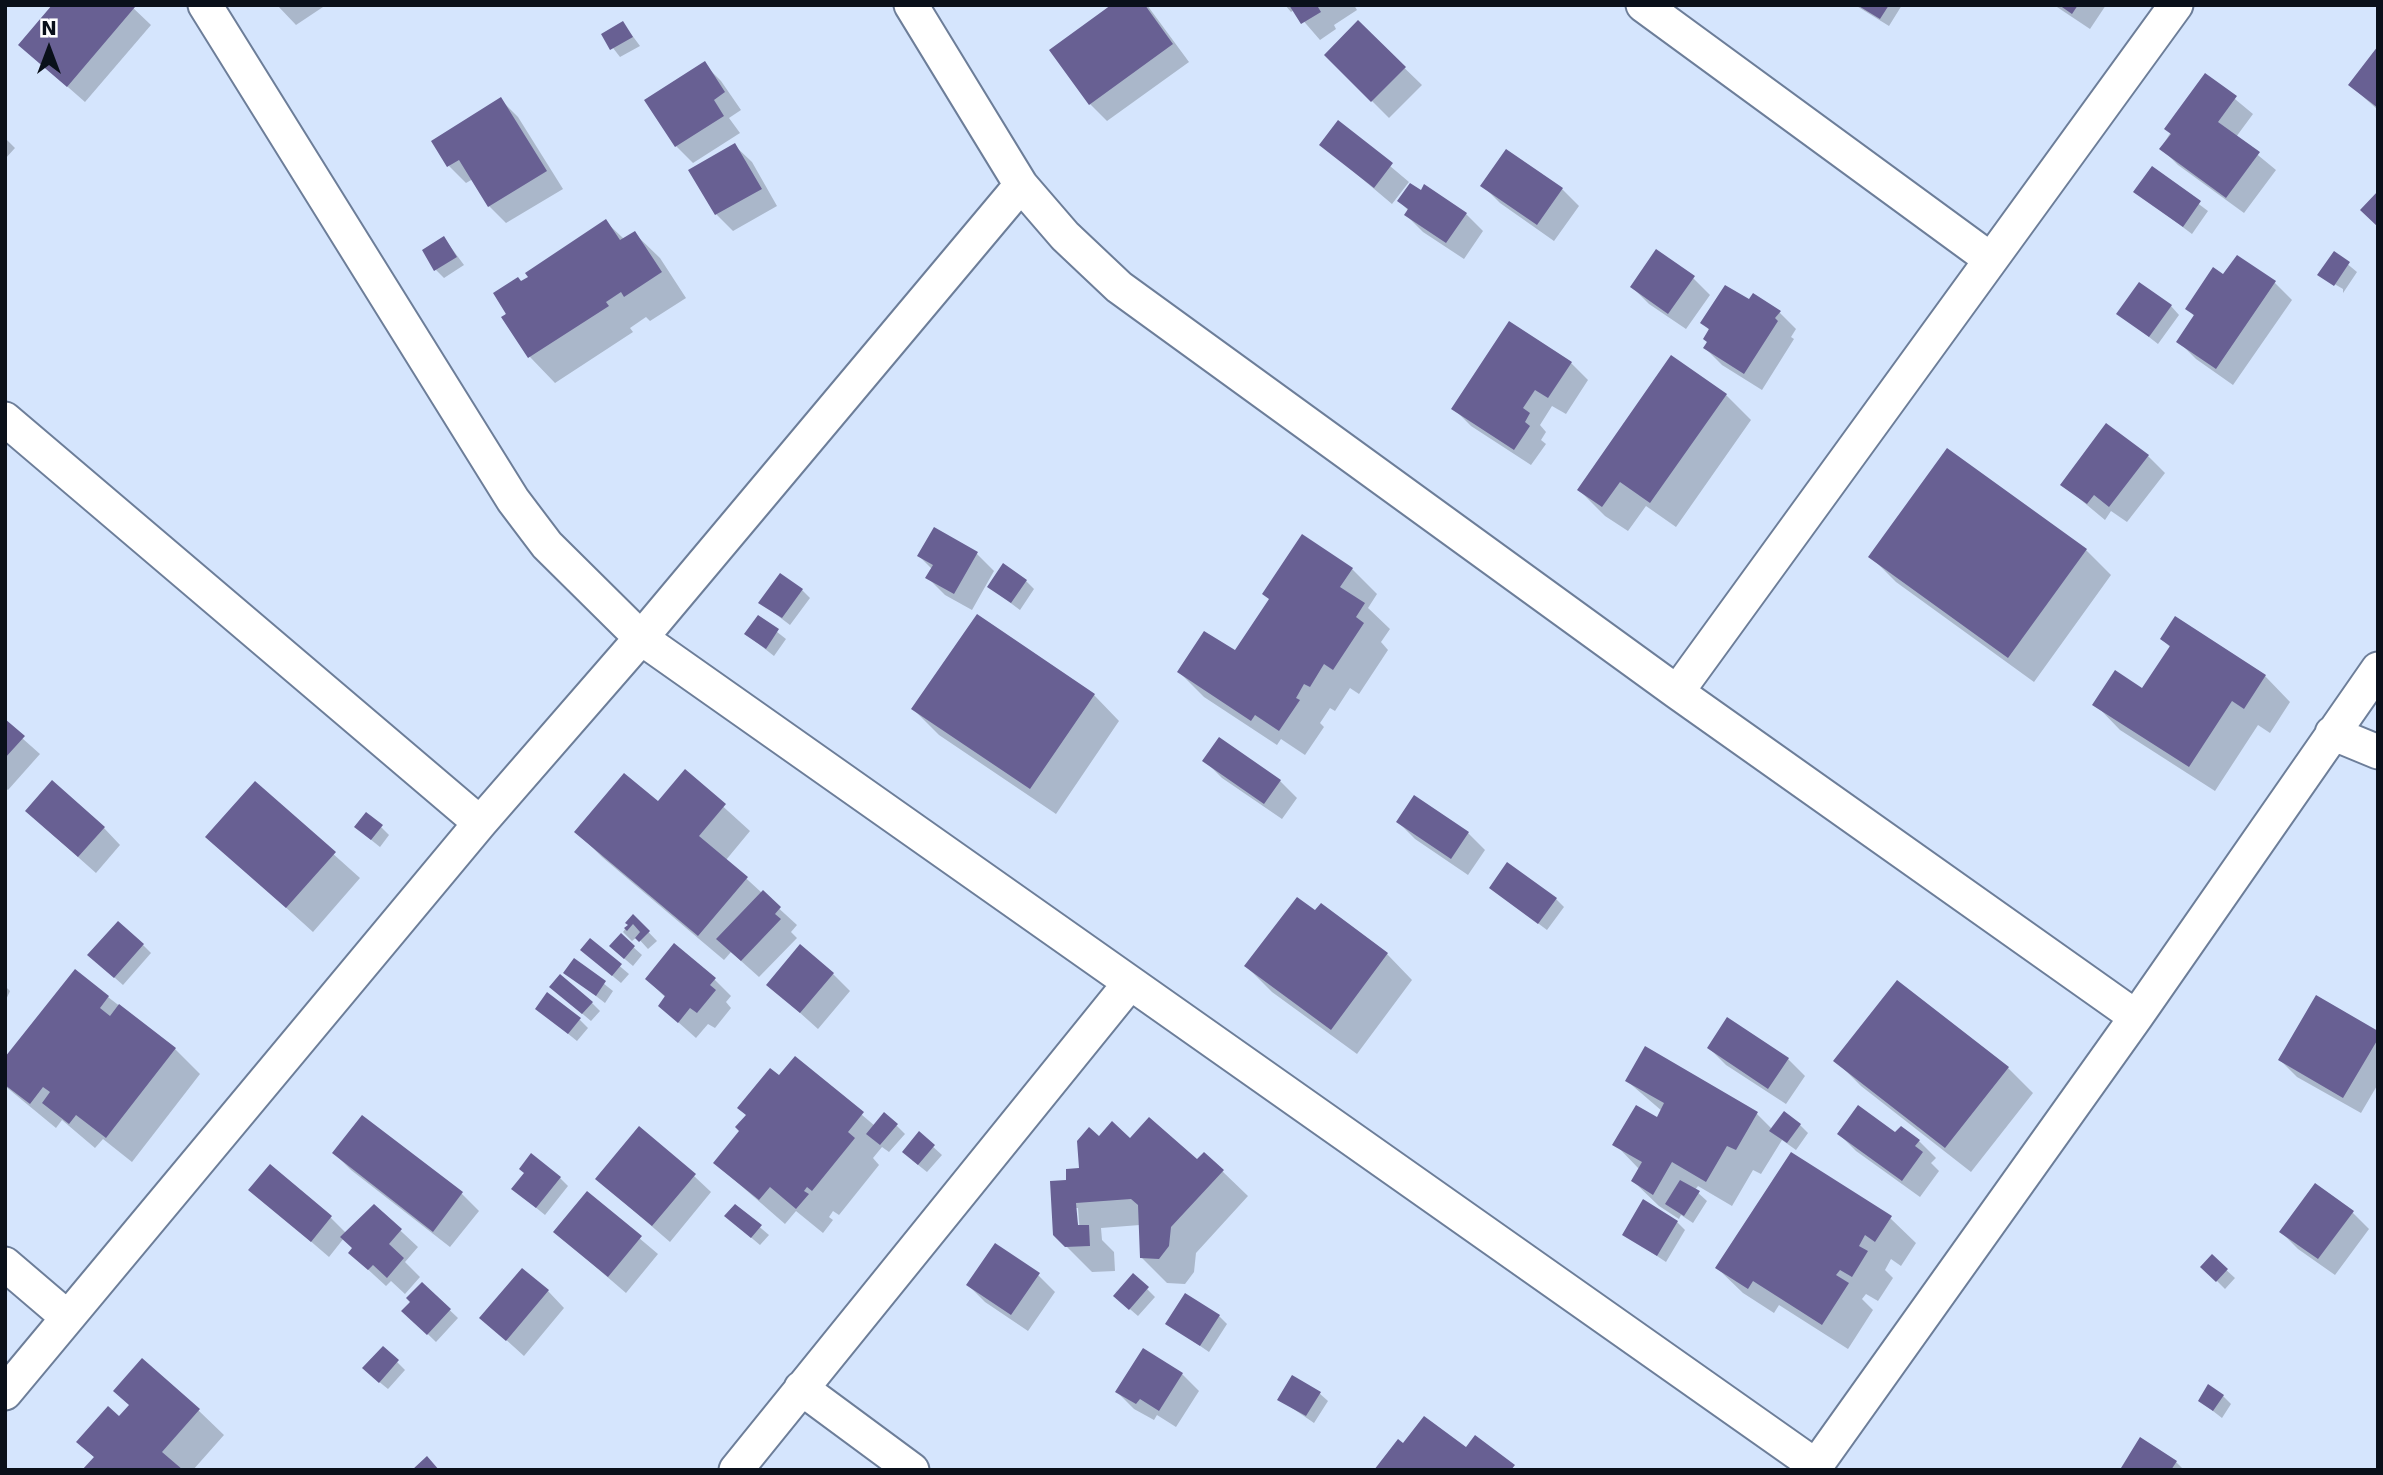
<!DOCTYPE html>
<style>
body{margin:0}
#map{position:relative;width:2383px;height:1475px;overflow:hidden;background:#d5e5fd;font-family:"DejaVu Sans",sans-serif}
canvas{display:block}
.frame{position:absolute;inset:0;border:7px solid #0a101a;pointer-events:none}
.north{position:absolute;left:14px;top:14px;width:70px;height:70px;-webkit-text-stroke:5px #fff;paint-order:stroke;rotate:0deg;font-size:19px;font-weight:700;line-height:28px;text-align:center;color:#0a101a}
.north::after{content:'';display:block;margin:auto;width:24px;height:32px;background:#0a101a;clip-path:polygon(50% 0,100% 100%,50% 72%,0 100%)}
</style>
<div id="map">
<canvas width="2383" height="1475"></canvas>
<div class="frame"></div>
<div class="north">N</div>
</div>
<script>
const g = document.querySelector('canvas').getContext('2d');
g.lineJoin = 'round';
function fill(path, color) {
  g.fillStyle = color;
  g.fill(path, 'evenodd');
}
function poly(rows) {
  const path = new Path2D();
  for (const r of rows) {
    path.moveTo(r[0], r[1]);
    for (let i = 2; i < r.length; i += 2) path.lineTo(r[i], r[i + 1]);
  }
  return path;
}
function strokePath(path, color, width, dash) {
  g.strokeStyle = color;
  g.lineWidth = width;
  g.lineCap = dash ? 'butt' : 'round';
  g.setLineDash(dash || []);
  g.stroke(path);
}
const shadow = poly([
 [130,5,151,25,85,102,20,45],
 [277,5,326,5,296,25],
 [1114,5,1147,5,1189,62,1107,121,1090,104],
 [1285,5,1354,5,1357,10,1334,25,1336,29,1320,40,1294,10,1291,12],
 [1855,5,1902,5,1889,26],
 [2054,5,2106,5,2090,29],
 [623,23,640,46,620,57,603,35],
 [1358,23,1422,85,1389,118,1326,55],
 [2378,49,2378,110,2350,85],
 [704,64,721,81,741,110,729,118,740,133,693,163,676,146],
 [2206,75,2253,114,2236,137,2276,170,2244,213,2178,165,2161,148],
 [501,100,518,117,563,189,506,223,489,206,473,179,466,183,449,166],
 [1339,123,1409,182,1392,204,1322,145],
 [5,138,15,148,5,159],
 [734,145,752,162,777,206,733,231,716,214],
 [2152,169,2208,211,2192,234,2136,192],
 [1483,186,1562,189,1579,206,1554,241,1500,203],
 [1425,187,1466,214,1483,231,1464,259,1423,232,1406,215,1409,211,1399,201,1421,192],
 [606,222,624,239,634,233,660,258,686,298,650,321,646,317,630,328,633,332,555,383,530,357,504,317,521,283],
 [444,238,464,265,444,278,436,270],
 [2334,253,2357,272,2343,293,2343,289,2319,275],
 [2224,277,2275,283,2292,300,2233,385,2196,359,2179,342,2195,317,2187,308],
 [1693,278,1710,295,1686,329,1649,304,1632,287],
 [1750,302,1779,312,1796,329,1791,337,1794,339,1762,390,1722,365,1705,348,1710,331,1703,323],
 [2171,306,2179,315,2158,344,2118,313],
 [1571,363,1588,380,1566,414,1552,406,1540,425,1546,432,1541,440,1546,444,1531,465,1471,426,1454,409],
 [1726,395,1751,420,1676,527,1646,506,1628,531,1605,516,1579,490],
 [2148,456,2165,473,2127,522,2111,511,2105,520,2063,485],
 [2086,550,2111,575,2034,682,1896,582,1871,557],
 [977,554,994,571,972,610,945,595,928,578,932,569,919,556],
 [1352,569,1377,594,1368,608,1390,629,1381,642,1388,650,1359,694,1350,688,1335,711,1330,708,1320,723,1324,727,1305,755,1281,739,1277,745,1204,697,1179,672,1235,653,1270,600],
 [1026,581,1034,589,1020,610,989,587],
 [802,590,810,598,790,625,761,603],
 [977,616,1094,695,1119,721,1056,814,939,735,913,709],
 [758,617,786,639,774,656,746,634],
 [2176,619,2265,676,2290,702,2270,733,2258,725,2215,791,2120,730,2095,704,2143,691,2171,648,2162,639],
 [5,723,40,754,8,790,5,788],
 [1205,761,1280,781,1297,798,1282,819,1222,778],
 [685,772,750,831,726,860,797,925,791,932,797,938,759,977,731,952,724,960,602,857,577,832,658,803],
 [255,784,360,878,313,932,208,837],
 [1398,822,1468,833,1485,850,1468,875,1415,839],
 [44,827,104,828,120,845,96,873],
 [381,827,389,835,380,847,365,835],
 [1491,888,1556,899,1564,907,1547,930],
 [634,917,657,941,648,949,637,937,632,941,623,932],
 [621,936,642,955,633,966,619,954],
 [590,941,629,974,621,983,591,958],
 [143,945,151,953,123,985,98,963],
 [1387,954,1412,980,1357,1054,1272,992,1246,966],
 [574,960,613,991,605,1003,566,973],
 [833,974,850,991,818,1029,769,985],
 [647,979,714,979,731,996,726,1002,731,1008,715,1028,708,1024,696,1038,660,1006,666,998],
 [5,986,10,991,5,1002],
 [560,995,592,1003,600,1011,591,1021],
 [108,997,175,1049,200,1074,132,1162,103,1139,95,1148,62,1120,56,1128,5,1086,5,1060],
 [546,1016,580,1020,588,1028,577,1041],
 [2378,1033,2378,1084,2361,1113,2297,1077,2280,1060],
 [1709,1048,1788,1059,1805,1076,1786,1104,1726,1065],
 [1646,1049,1757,1114,1772,1129,1800,1125,1808,1133,1796,1150,1782,1140,1761,1174,1753,1170,1732,1206,1698,1186,1695,1190,1707,1201,1693,1223,1681,1215,1679,1219,1659,1206,1633,1181,1640,1170,1615,1144,1657,1119,1662,1111,1627,1081],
 [795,1058,875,1126,897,1126,905,1134,889,1152,882,1147,873,1158,879,1165,839,1215,833,1211,829,1217,833,1220,823,1233,796,1211,785,1224,715,1163],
 [1836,1061,2008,1068,2033,1093,1971,1172,1861,1086],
 [919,1134,942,1155,927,1172,912,1160],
 [1839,1134,1896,1134,1919,1141,1936,1158,1931,1163,1939,1171,1920,1197,1856,1151],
 [1099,1138,1130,1140,1222,1171,1248,1196,1196,1253,1194,1272,1185,1284,1167,1283,1142,1258,1140,1225,1101,1228,1102,1240,1114,1252,1115,1271,1092,1272,1055,1235,1068,1181,1081,1170],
 [1076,1208,1078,1208,1080,1234,1076,1217],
 [334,1153,462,1194,479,1211,450,1247,351,1170],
 [694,1176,711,1192,670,1242,597,1179],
 [560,1178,568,1186,545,1215,513,1189],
 [251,1190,331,1218,346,1233,374,1206,418,1247,405,1262,420,1277,405,1294,391,1281,386,1286,350,1253,354,1248,344,1238,329,1257],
 [587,1194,658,1254,626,1293,555,1232],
 [735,1206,769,1235,760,1245,735,1224],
 [2352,1212,2369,1229,2335,1275,2298,1249,2281,1232],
 [1890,1218,1916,1243,1901,1266,1891,1259,1885,1270,1893,1278,1878,1301,1866,1294,1862,1299,1873,1310,1848,1349,1779,1305,1774,1313,1743,1293,1717,1268],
 [1677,1222,1685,1230,1666,1262,1624,1234],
 [2212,1257,2235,1278,2225,1289,2203,1267],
 [1038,1275,1055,1292,1028,1331,985,1302,968,1285],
 [422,1284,458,1318,436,1342,404,1311],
 [1147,1289,1155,1297,1138,1316,1124,1304],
 [548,1291,564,1308,524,1356,482,1318],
 [1219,1316,1227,1324,1209,1352,1168,1324],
 [383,1348,405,1370,388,1389,372,1376],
 [1182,1374,1199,1391,1176,1427,1157,1415,1154,1420,1134,1409,1117,1392],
 [1319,1393,1328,1401,1314,1423,1279,1399],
 [2223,1396,2231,1404,2222,1418,2200,1401],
 [198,1410,224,1435,193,1470,85,1470,95,1458,79,1442,120,1419],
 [2141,1440,2176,1462,2184,1470,2124,1470]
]);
const building = poly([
 [52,5,133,5,135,7,67,87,18,45],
 [1111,5,1145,5,1173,44,1089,105,1049,50],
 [1289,5,1321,5,1318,7,1321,12,1301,24],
 [1857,5,1889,5,1880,19],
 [2059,5,2078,5,2072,14],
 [1358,20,1406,67,1371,102,1324,55],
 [623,21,633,37,610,50,601,34],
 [2378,46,2378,108,2348,85],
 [705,61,725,92,714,100,724,116,675,147,644,100],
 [2205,73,2237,96,2218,122,2260,152,2226,198,2159,149,2171,134,2164,129],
 [501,97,547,171,488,207,459,160,447,167,431,141],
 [1338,120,1393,163,1374,188,1319,145],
 [735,143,762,189,715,215,688,170],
 [1506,149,1563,188,1537,225,1480,186],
 [2152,166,2201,201,2183,227,2133,192],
 [1410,183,1421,190,1424,184,1467,213,1446,243,1404,215,1408,209,1397,201],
 [2378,191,2378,227,2360,210],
 [606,219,620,240,635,231,662,272,624,297,621,292,606,302,609,306,528,358,501,317,506,314,493,293,518,277,521,281,528,277,525,273],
 [444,236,457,257,434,271,422,250],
 [1656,249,1695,276,1668,314,1630,287],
 [2334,251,2350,262,2334,286,2317,275],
 [2237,255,2276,281,2216,369,2176,342,2194,315,2185,309,2213,267,2223,274],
 [2139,282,2172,305,2149,337,2116,314],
 [1725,285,1749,299,1753,293,1781,311,1775,318,1778,321,1744,374,1703,348,1707,342,1703,339,1709,329,1700,323],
 [1509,321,1572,362,1548,398,1535,390,1523,408,1530,413,1525,422,1530,426,1514,450,1451,409],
 [1671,355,1727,394,1650,503,1620,482,1602,507,1577,490],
 [2106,423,2149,455,2109,507,2094,495,2087,504,2060,485],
 [1947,448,2087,549,2008,658,1868,557],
 [934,527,978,552,954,594,925,578,933,565,917,556],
 [1302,534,1353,568,1340,587,1365,603,1356,617,1364,623,1333,670,1324,664,1310,687,1304,684,1296,698,1300,700,1279,731,1255,715,1251,721,1177,672,1204,631,1235,650,1269,599,1262,594],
 [1003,563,1027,580,1011,603,987,587],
 [780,573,803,589,782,618,758,603],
 [977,614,1095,694,1030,789,911,709],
 [758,615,779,629,766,649,744,634],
 [2175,616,2266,675,2244,709,2232,701,2189,767,2092,705,2115,670,2142,688,2170,646,2160,639],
 [5,719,25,736,5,758],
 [1219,737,1281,780,1264,804,1202,761],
 [685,769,726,804,699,836,748,877,698,936,574,832,624,773,658,801],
 [52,780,105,827,78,857,25,811],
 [255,781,336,852,286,908,205,837],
 [1414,795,1469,832,1451,859,1396,822],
 [366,812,383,825,371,840,354,827],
 [1507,862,1557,898,1538,924,1489,888],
 [763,890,781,907,775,914,781,919,741,961,716,939],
 [1297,897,1315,910,1321,903,1388,953,1331,1030,1244,966],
 [633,914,650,931,639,942,635,938,640,932,633,924,627,931,624,928,628,925,625,923],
 [118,921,144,944,114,978,87,955],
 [621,933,635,946,624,959,609,946],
 [590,938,622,964,612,976,580,950],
 [674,943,716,978,710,985,716,990,697,1013,690,1008,678,1023,658,1006,665,996,645,979],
 [800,944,834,973,800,1013,766,985],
 [574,958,606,981,596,996,563,973],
 [75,969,109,996,100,1008,110,1016,119,1004,176,1048,106,1138,76,1115,69,1124,42,1103,50,1092,43,1087,30,1104,5,1085,5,1057],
 [560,974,593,1002,582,1014,549,987],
 [1897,980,2009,1067,1945,1148,1833,1061],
 [547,992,581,1018,568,1034,535,1009],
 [2316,995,2378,1031,2378,1039,2343,1098,2278,1060],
 [1727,1017,1789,1058,1768,1089,1707,1048],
 [1645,1046,1758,1112,1736,1150,1727,1146,1706,1182,1672,1162,1653,1195,1631,1181,1642,1162,1612,1145,1636,1105,1657,1117,1664,1103,1625,1081],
 [795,1056,864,1112,848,1132,855,1138,812,1191,807,1187,804,1191,809,1194,796,1209,770,1187,759,1200,713,1163,739,1131,735,1127,746,1115,737,1108,770,1068,779,1075],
 [1858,1105,1895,1132,1901,1126,1920,1140,1915,1146,1923,1152,1902,1181,1837,1134],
 [1784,1111,1801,1124,1787,1143,1769,1131],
 [884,1112,898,1124,880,1145,866,1134],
 [362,1115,463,1192,433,1232,332,1153],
 [1149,1117,1197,1159,1204,1152,1224,1170,1171,1227,1169,1246,1159,1259,1140,1258,1138,1205,1131,1199,1076,1203,1078,1225,1089,1225,1090,1246,1065,1247,1053,1235,1050,1181,1066,1180,1066,1169,1079,1168,1077,1141,1089,1127,1099,1136,1112,1121,1130,1138],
 [639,1126,696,1174,652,1226,595,1179],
 [919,1131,935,1145,918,1165,902,1152],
 [1791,1152,1892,1216,1875,1242,1865,1235,1859,1246,1868,1251,1852,1277,1840,1270,1836,1275,1849,1283,1822,1325,1753,1281,1748,1289,1715,1268],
 [531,1153,561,1177,536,1208,511,1189,524,1173,519,1169],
 [270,1164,332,1216,311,1242,248,1190],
 [1680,1180,1700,1191,1684,1216,1665,1204],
 [2315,1183,2354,1211,2318,1259,2279,1232],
 [587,1191,642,1236,608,1277,553,1232],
 [1643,1199,1678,1221,1657,1256,1622,1235],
 [374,1204,402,1229,389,1244,404,1258,387,1278,373,1265,368,1270,348,1253,352,1248,340,1237],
 [735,1204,762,1225,751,1238,724,1216],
 [995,1243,1040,1273,1011,1315,966,1285],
 [2212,1254,2228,1269,2216,1282,2200,1267],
 [522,1268,549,1290,506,1341,479,1318],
 [1133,1273,1149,1287,1129,1310,1113,1296],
 [422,1282,451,1309,427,1335,401,1311,410,1302,406,1298],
 [1185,1293,1220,1315,1200,1346,1165,1324],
 [383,1346,399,1360,379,1383,362,1368],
 [1143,1348,1183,1373,1159,1411,1140,1399,1136,1404,1115,1392],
 [142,1358,200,1409,162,1452,183,1470,82,1470,94,1457,76,1442,108,1406,119,1416,129,1405,113,1391],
 [1292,1375,1321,1392,1306,1416,1277,1400],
 [2208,1384,2224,1395,2213,1411,2198,1401],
 [1424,1416,1466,1447,1475,1435,1515,1465,1511,1470,1374,1470,1398,1439,1403,1443],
 [2140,1437,2177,1461,2171,1470,2121,1468],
 [427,1456,439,1470,412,1470]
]);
const street = poly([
 [205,5,513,500,547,545,641,638,1816,1466],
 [911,5,1021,185,1065,236,1119,287,1677,692,2136,1017],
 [1643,5,1990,259],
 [5,419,480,823],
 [1677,692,2176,5],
 [2332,733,2378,752],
 [5,1264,67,1317],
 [801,1388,912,1470],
 [5,1393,480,823,641,638,1021,185],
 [736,1470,1130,983],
 [1813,1470,2136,1017,2378,669]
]);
fill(shadow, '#0003');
fill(building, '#686093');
strokePath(street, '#6d7e99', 37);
strokePath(street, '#fff', 33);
</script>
